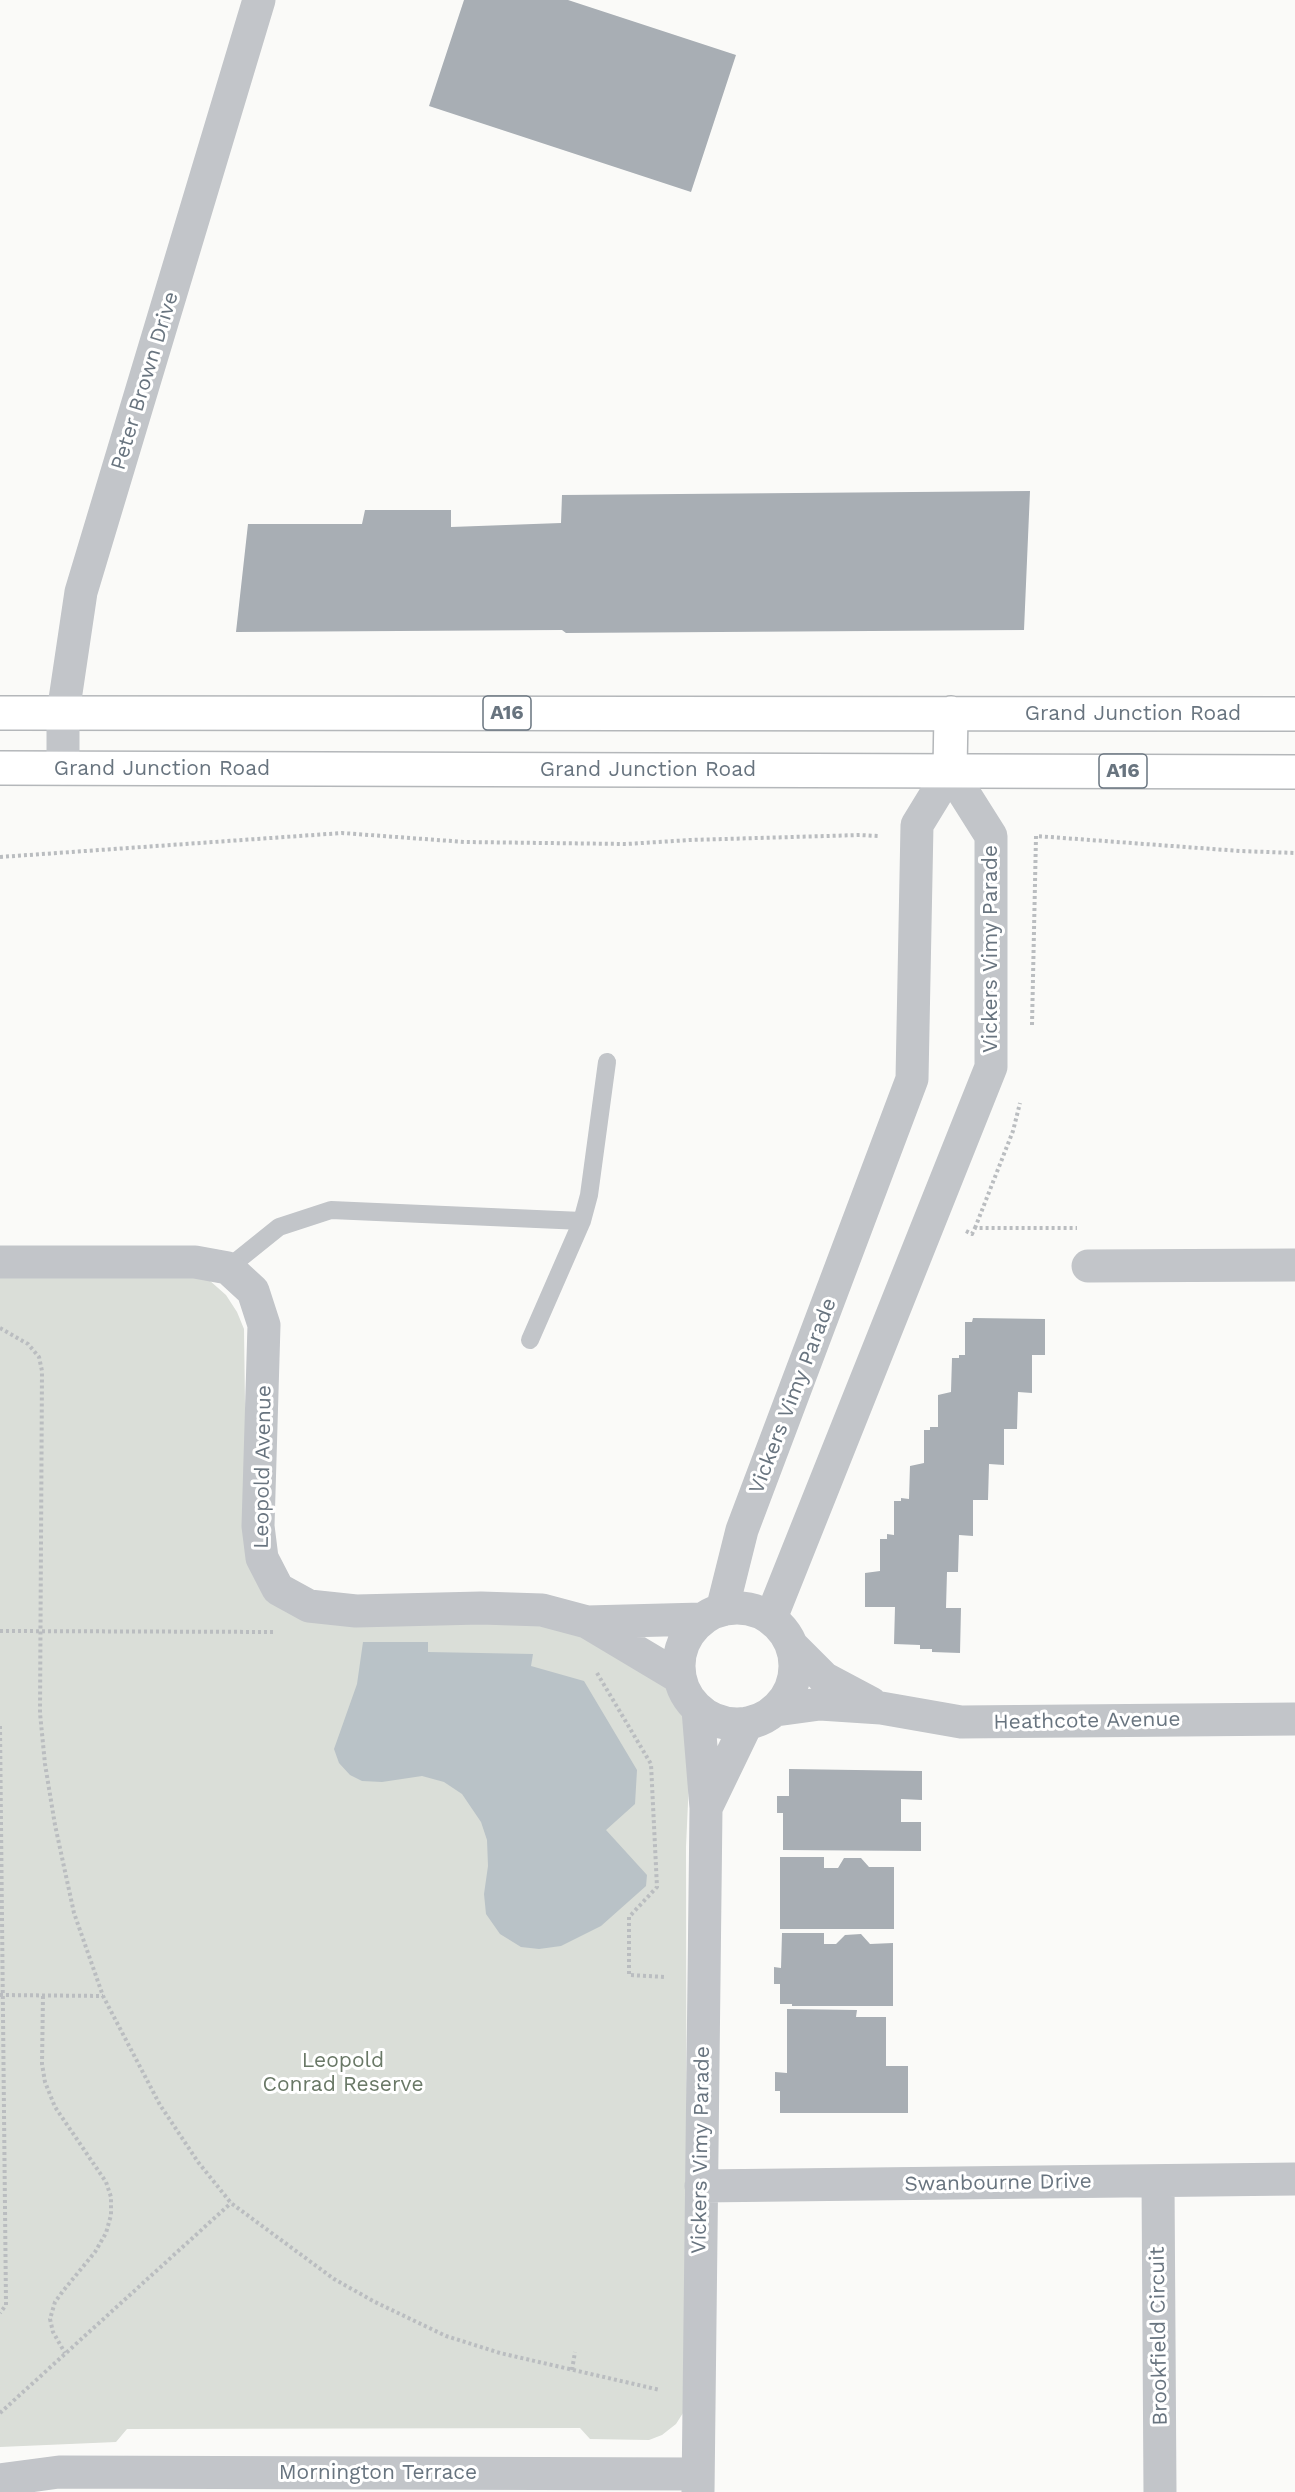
<!DOCTYPE html>
<style>
body{margin:0}
canvas{display:block;background:#fafaf8}
</style>
<canvas width="1295" height="2492"></canvas>
<script>
const g = document.querySelector('canvas').getContext('2d');
g.lineJoin = 'round';
function fill(path, color) {
  g.fillStyle = color;
  g.fill(path, 'evenodd');
}
function poly(rows) {
  const path = new Path2D();
  for (const r of rows) {
    if (r.length === 3) {
      path.moveTo(r[0] + r[2], r[1]);
      path.arc(r[0], r[1], r[2], 0, 2 * Math.PI);
      continue;
    }
    path.moveTo(r[0], r[1]);
    for (let i = 2; i < r.length; i += 2) path.lineTo(r[i], r[i + 1]);
  }
  return path;
}
function strokePath(path, color, width, dash) {
  g.strokeStyle = color;
  g.lineWidth = width;
  g.lineCap = dash ? 'butt' : 'round';
  g.setLineDash(dash || []);
  g.stroke(path);
}
function drawText(font, color, halo, rows, align = 'center') {
  g.font = font + ' "Work Sans",sans-serif';
  g.lineWidth = 6;
  g.setLineDash([]);
  g.textBaseline = 'middle';
  g.strokeStyle = halo;
  g.fillStyle = color;
  for (const [text, x, y, turn = 0] of rows) {
    g.save();
    g.translate(x, y);
    g.rotate((+turn || 0) * Math.PI / 180);
    g.textAlign = isNaN(turn) ? turn : align;
    if (halo) g.strokeText(text, 0, 0);
    g.fillText(text, 0, 0);
    g.restore();
  }
}
const green = poly([
 [0,1271,186,1272,209,1280,226,1295,237,1312,244,1329,247,1556,260,1588,554,1618,670,1671,687,1714,691,1736,686,1847,687,2384,683,2413,676,2424,662,2435,649,2440,590,2439,580,2428,127,2429,116,2442,0,2447]
]);
const water = poly([
 [363,1642,428,1642,428,1652,533,1654,531,1666,584,1681,637,1770,635,1804,606,1830,647,1875,646,1886,601,1926,561,1946,539,1949,521,1947,500,1934,486,1914,484,1894,488,1866,487,1840,481,1822,462,1794,444,1782,422,1776,382,1782,362,1781,350,1775,339,1763,334,1749,357,1684]
]);
const building = poly([
 [464,0,568,0,736,55,691,192,429,106],
 [1030,491,1024,630,566,633,562,630,236,632,248,524,362,524,365,510,451,510,451,527,561,523,562,495],
 [973,1318,1045,1319,1045,1355,1032,1355,1032,1393,1018,1392,1017,1429,1004,1429,1004,1465,989,1464,988,1500,973,1500,973,1536,959,1535,958,1572,947,1572,946,1608,961,1608,960,1653,932,1652,932,1649,920,1649,920,1645,894,1644,895,1607,865,1607,865,1573,880,1571,880,1539,887,1539,887,1534,894,1535,894,1501,901,1501,901,1498,909,1499,910,1466,924,1463,924,1430,930,1430,930,1427,938,1427,938,1395,951,1392,952,1358,959,1358,959,1355,965,1355,965,1322,972,1322],
 [789,1769,922,1771,922,1800,901,1799,901,1822,921,1822,921,1851,783,1850,783,1813,777,1813,777,1796,789,1796],
 [780,1857,824,1857,824,1868,838,1868,844,1858,861,1858,869,1867,894,1867,894,1929,780,1929],
 [782,1933,824,1933,824,1944,836,1944,845,1935,861,1934,870,1944,893,1943,893,2006,792,2006,792,2004,780,2004,780,1984,774,1984,774,1967,781,1968],
 [787,2009,857,2010,856,2017,886,2017,886,2066,908,2066,908,2113,780,2113,780,2091,775,2091,775,2072,787,2073]
]);
const path = poly([
 [0,857,342,833,465,842,626,844,690,840,860,835,878,836],
 [1032,1025,1036,836,1240,851,1295,853],
 [975,1228,1013,1131,1020,1103],
 [966,1231,972,1234,975,1228,1077,1228],
 [0,1328,28,1344,39,1357,42,1371,40,1713,45,1764,55,1825,74,1913,103,1996,160,2105,198,2162,231,2203,334,2279,375,2302,446,2336,500,2353,660,2390],
 [0,1631,275,1632],
 [597,1673,651,1764,657,1887,629,1917,629,1975,666,1977],
 [0,1726,6,2305,0,2313],
 [0,1995,103,1996],
 [43,1996,42,2064,45,2082,55,2107,106,2182,111,2197,111,2215,106,2233,95,2252,63,2291,55,2302,50,2319,53,2332,65,2353],
 [572,2370,575,2352],
 [0,2413,231,2203]
]);
const lane = poly([
 [228,1268,279,1227,331,1210,582,1221],
 [530,1340,582,1221,589,1195,607,1062]
]);
const street = poly([
 [63,768,63,713,81,592,259,0],
 [0,1262,195,1262,228,1268,253,1291,264,1325,258,1526,262,1558,278,1589,309,1606,356,1611,481,1608,542,1610,587,1622,702,1619],
 [1088,1266,1295,1265],
 [737,1666,58],
 [722,1610,742,1530,912,1079,917,825,950,771,991,836,991,1067,771,1618],
 [587,1622,679,1677],
 [793,1647,824,1678,871,1703],
 [776,1710,820,1704,881,1708,961,1722,1295,1719],
 [706,1808,747,1723],
 [1158,2181,1160,2492],
 [701,2186,1295,2179],
 [0,2480,59,2472,698,2474],
 [698,2492,706,1808,698,1710]
]);
const highway = poly([
 [0,713,1295,714],
 [0,768,1295,772],
 [950,771,951,713]
]);
const shields = [
 [507,713,48],
 [1123,771,48]
];
const shieldNames = [
 ["A16",507,713],
 ["A16",1123,771]
];
const streetNames = [
 ["Peter Brown Drive",145,381,-73],
 ["Grand Junction Road",1133,714],
 ["Grand Junction Road",162,769],
 ["Grand Junction Road",648,770],
 ["Vickers Vimy Parade",991,949,-90],
 ["Vickers Vimy Parade",793,1396,-69],
 ["Leopold Avenue",263,1467,-89],
 ["Heathcote Avenue",1087,1721,-1],
 ["Vickers Vimy Parade",701,2150,-89],
 ["Swanbourne Drive",998,2183,-1],
 ["Brookfield Circuit",1159,2336,-91],
 ["Mornington Terrace",378,2473]
];
const parkNames = [
 ["Leopold",343,2061],
 ["Conrad Reserve",343,2085]
];
fill(green, '#daded8');
fill(water, '#b9c2c7');
fill(building, '#a8aeb4');
strokePath(highway, '#b4b7ba', 36);
strokePath(path, '#babdc0', 4, [3, 3]);
strokePath(lane, '#c2c5c9', 18);
strokePath(street, '#c2c5c9', 33);
strokePath(highway, '#fff', 33);
for (const [x, y, w] of shields) {
  const box = new Path2D();
  box.roundRect(x - w / 2, y - 17, w, 34, 4.5);
  g.fillStyle = '#fff';
  g.fill(box);
  strokePath(box, '#68747f', 1.5);
}
drawText('bold 20px', '#68747f', null, shieldNames);
drawText('21px', '#68747f', '#fff', streetNames);
drawText('21px', '#697866', '#fff', parkNames);
</script>
